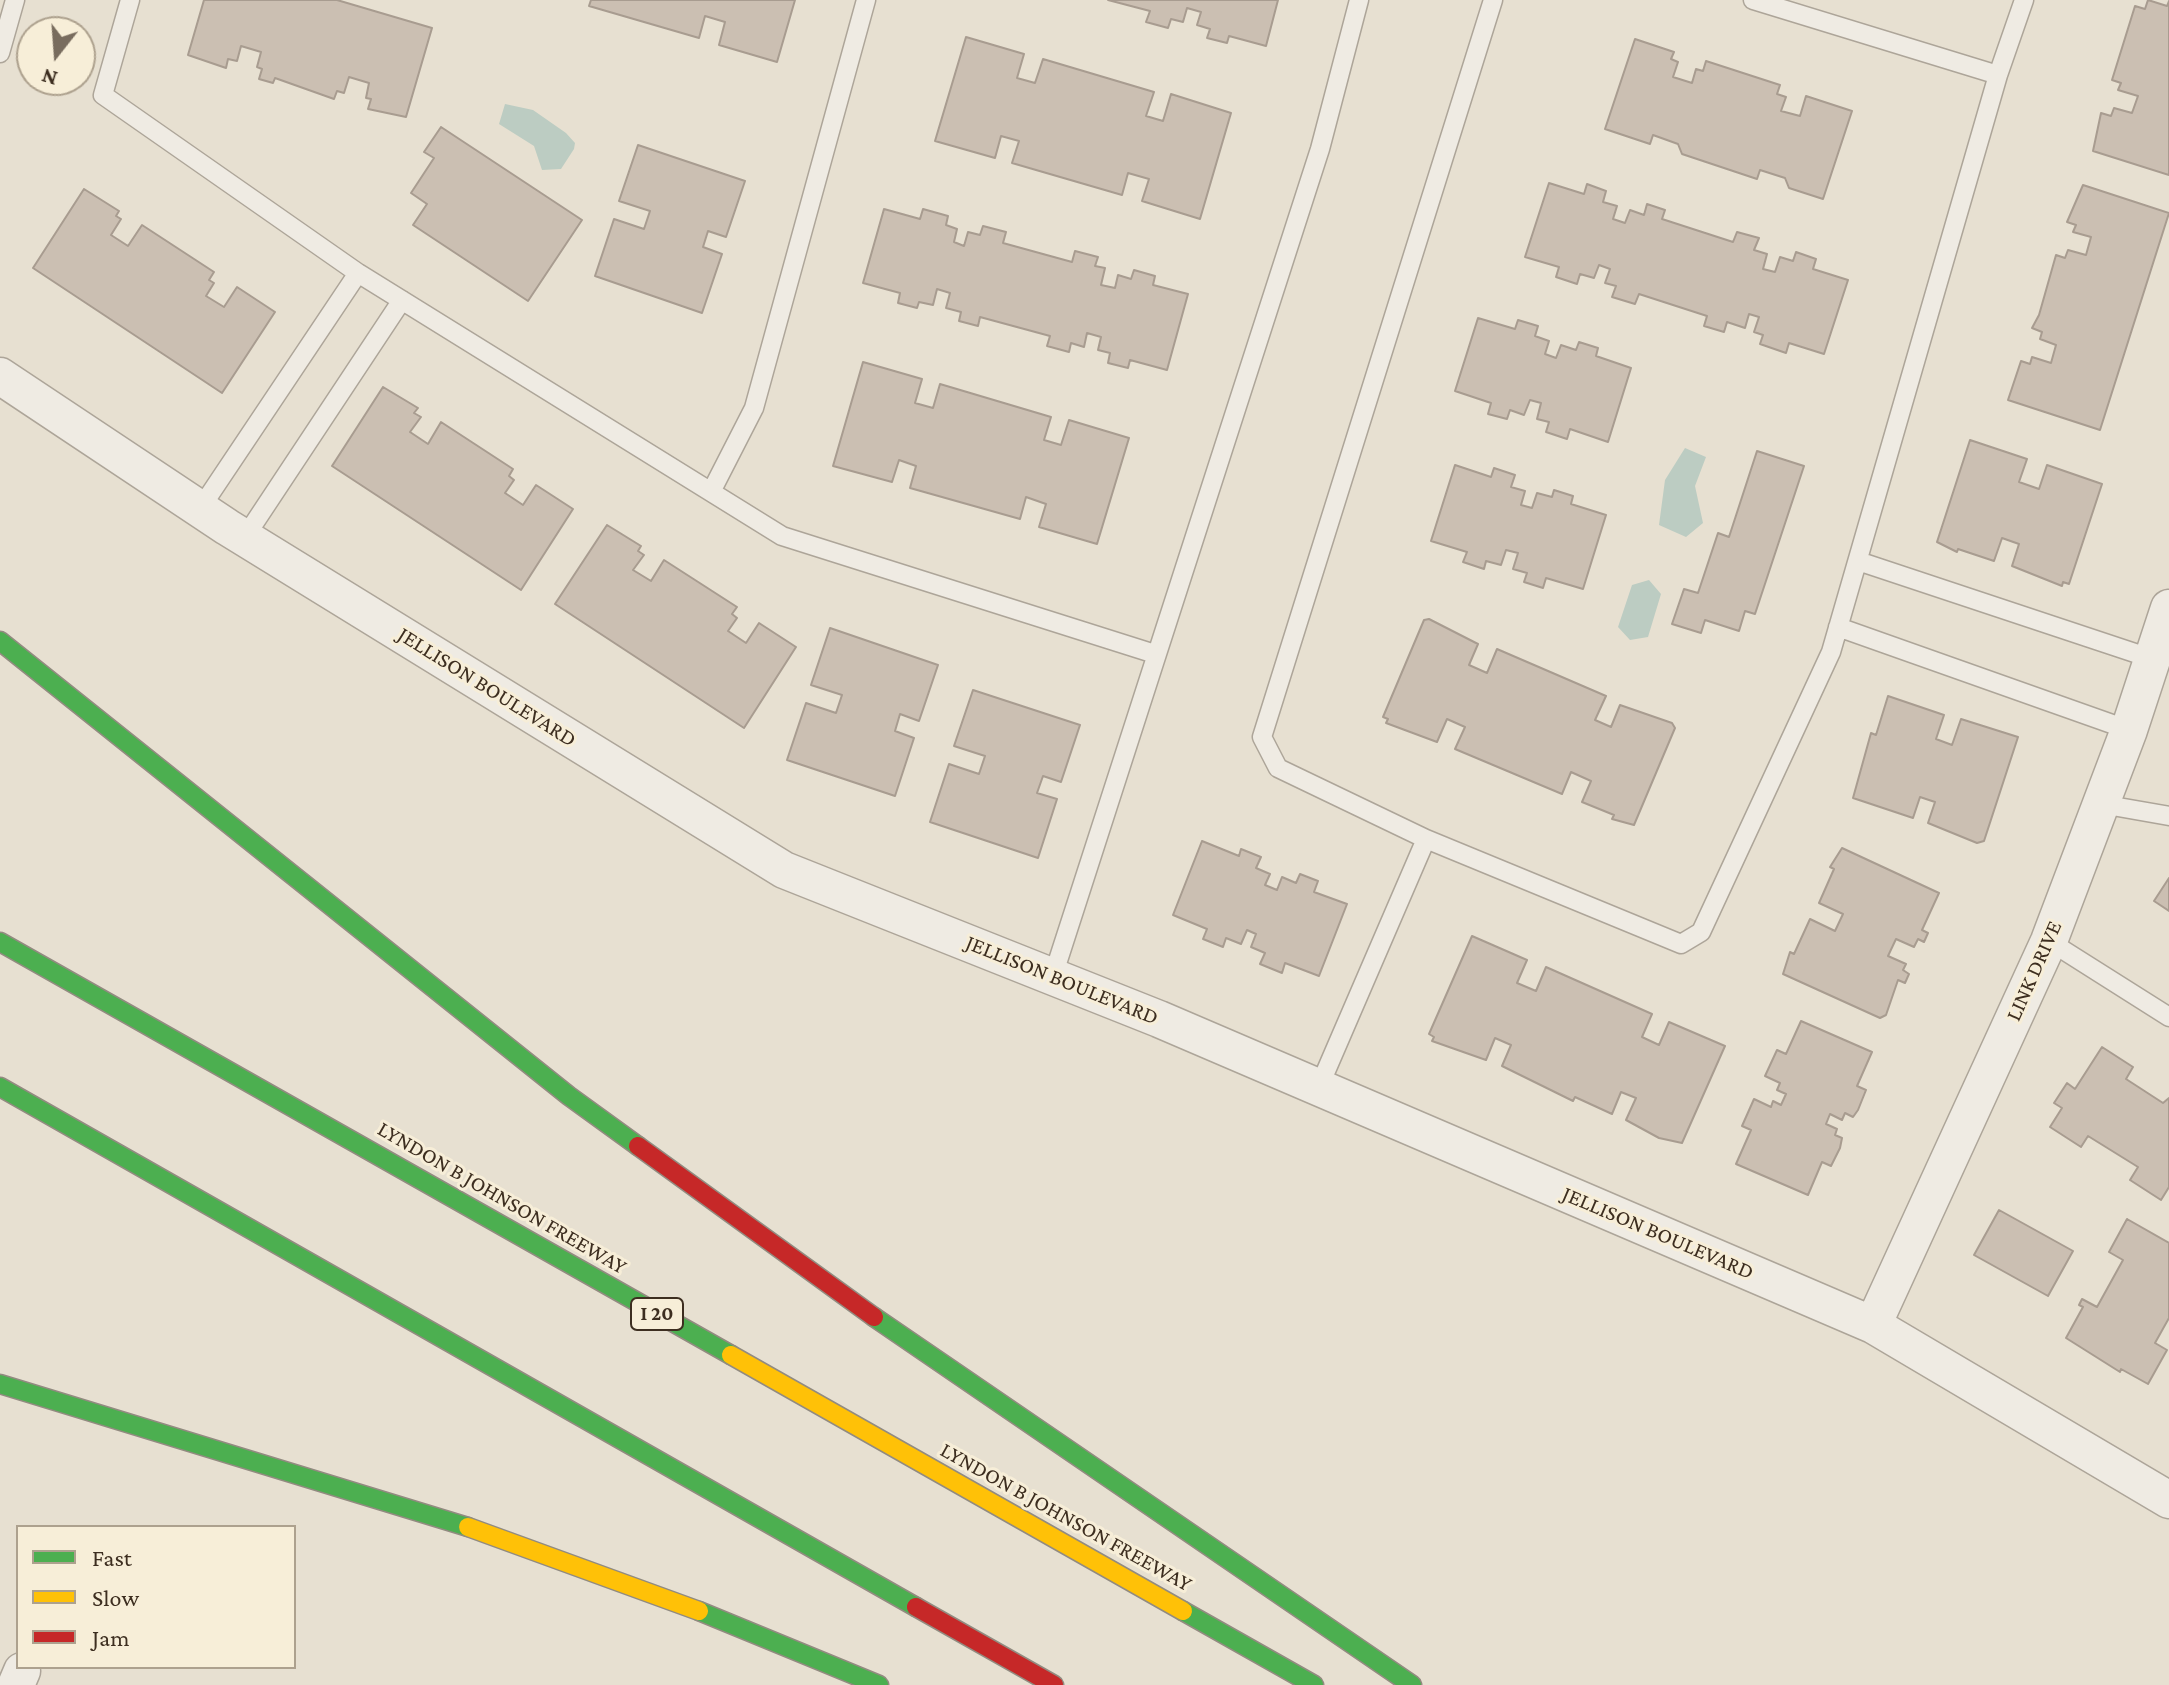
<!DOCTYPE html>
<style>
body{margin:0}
#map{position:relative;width:2169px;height:1685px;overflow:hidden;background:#e7e0d1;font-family:"Crimson Pro",serif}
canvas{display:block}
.legend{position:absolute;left:16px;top:1525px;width:280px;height:144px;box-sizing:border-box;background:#f7eed8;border:2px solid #ada18e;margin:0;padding:10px 14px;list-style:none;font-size:24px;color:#3d2e20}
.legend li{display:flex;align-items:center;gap:16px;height:40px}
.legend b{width:40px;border:2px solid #ada18e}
.north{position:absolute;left:16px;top:16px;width:80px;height:80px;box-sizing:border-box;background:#f7eed8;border:2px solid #ada18e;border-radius:50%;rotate:197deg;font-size:22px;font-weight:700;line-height:32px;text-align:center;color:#3d2e20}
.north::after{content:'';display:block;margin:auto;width:28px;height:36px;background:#786c5e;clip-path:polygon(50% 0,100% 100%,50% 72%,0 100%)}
</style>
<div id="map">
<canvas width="2169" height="1685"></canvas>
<ul class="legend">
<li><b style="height:10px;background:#4caf50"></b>Fast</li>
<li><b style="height:10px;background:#ffc107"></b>Slow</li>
<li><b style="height:10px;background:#c62828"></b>Jam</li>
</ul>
<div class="north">N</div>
</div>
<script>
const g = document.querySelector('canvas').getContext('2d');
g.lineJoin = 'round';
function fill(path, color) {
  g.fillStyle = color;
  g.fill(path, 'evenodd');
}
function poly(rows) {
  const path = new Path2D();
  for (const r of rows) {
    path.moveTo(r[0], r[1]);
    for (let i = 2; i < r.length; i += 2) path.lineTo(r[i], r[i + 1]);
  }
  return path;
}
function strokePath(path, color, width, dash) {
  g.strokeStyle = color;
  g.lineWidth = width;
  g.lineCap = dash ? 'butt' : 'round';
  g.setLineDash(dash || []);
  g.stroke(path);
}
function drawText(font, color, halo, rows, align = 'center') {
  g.font = font + ' "Crimson Pro",serif';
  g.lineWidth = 6;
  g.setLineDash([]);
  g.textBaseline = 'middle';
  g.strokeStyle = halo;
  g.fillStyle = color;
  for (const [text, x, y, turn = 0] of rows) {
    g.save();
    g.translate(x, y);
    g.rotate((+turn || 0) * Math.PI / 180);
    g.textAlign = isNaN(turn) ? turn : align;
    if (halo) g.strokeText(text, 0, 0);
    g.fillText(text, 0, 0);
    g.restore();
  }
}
const water = poly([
 [505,104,533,110,566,133,575,143,574,149,561,169,542,170,534,146,499,124],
 [1685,448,1706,457,1695,486,1703,523,1686,537,1659,525,1665,480],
 [1649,580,1661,594,1648,637,1630,640,1618,627,1632,585]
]);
const building = poly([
 [204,0,337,0,432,28,406,117,368,109,371,99,366,98,369,83,349,77,344,93,337,91,334,99,275,78,273,83,259,79,262,69,257,67,261,52,241,46,237,61,228,59,226,68,188,55,204,0],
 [591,0,795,0,777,62,719,45,725,22,705,16,699,38,589,6,591,0],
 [1108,0,1278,0,1266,46,1229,36,1227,43,1207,38,1210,29,1197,25,1201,12,1187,8,1183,22,1171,19,1168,28,1146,22,1150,11,1108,0],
 [2148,0,2167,6,2169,1,2169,175,2093,151,2101,113,2111,116,2114,108,2132,113,2138,96,2118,90,2121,83,2112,80,2135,6,2145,9,2148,0],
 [966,37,1024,54,1017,78,1035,83,1043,59,1154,92,1146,116,1163,121,1171,94,1231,113,1200,219,1142,201,1149,179,1128,173,1122,195,1012,163,1019,141,1001,136,995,158,935,141,966,37],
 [1635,39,1674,52,1671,59,1678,62,1673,77,1692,83,1696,69,1703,71,1706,61,1780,85,1777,94,1786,97,1781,111,1800,116,1806,96,1852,111,1823,199,1789,188,1785,178,1760,170,1757,179,1682,154,1678,144,1653,135,1650,144,1605,129,1635,39],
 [441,127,582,220,528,301,413,225,427,204,411,193,434,158,424,152,441,127],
 [638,145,745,181,726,237,708,231,703,247,722,254,702,313,595,276,614,219,644,229,650,211,619,201,638,145],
 [1549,183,1584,194,1587,184,1606,191,1603,202,1617,206,1613,219,1625,223,1630,210,1644,215,1647,204,1665,210,1662,219,1733,242,1737,232,1759,238,1754,250,1767,254,1763,269,1775,272,1780,257,1793,261,1796,252,1816,259,1813,269,1848,280,1824,354,1789,343,1786,353,1760,344,1763,335,1754,332,1759,317,1749,314,1745,328,1727,322,1724,332,1704,326,1707,316,1639,294,1635,304,1612,297,1616,286,1605,283,1610,269,1599,265,1594,278,1580,274,1577,284,1556,277,1559,267,1525,257,1549,183],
 [2083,185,2169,213,2100,430,2008,400,2021,361,2030,364,2032,357,2051,363,2056,345,2040,339,2042,332,2032,328,2039,315,2056,255,2065,258,2068,250,2086,255,2091,237,2073,232,2076,225,2067,222,2083,185],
 [84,189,119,211,116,216,121,219,111,235,128,246,142,225,214,272,209,280,214,283,206,296,224,307,237,287,275,312,222,393,33,268,84,189],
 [884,209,920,219,923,209,948,216,946,225,957,229,954,242,964,246,968,232,980,235,983,226,1006,232,1003,243,1072,262,1075,251,1098,257,1095,266,1105,268,1101,285,1115,288,1118,275,1131,279,1134,270,1155,276,1153,285,1188,294,1167,370,1130,360,1128,368,1108,363,1110,353,1098,350,1101,337,1087,333,1084,347,1071,343,1069,352,1047,346,1050,336,980,317,978,326,959,321,961,312,946,308,950,293,937,289,933,305,919,302,917,308,898,303,900,293,863,283,884,209],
 [1478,318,1515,329,1518,320,1538,326,1535,336,1549,341,1545,354,1556,358,1561,345,1576,350,1579,342,1598,348,1596,356,1631,368,1608,442,1570,429,1567,439,1546,432,1549,422,1537,419,1541,403,1530,400,1524,415,1510,410,1507,419,1488,414,1491,403,1455,391,1478,318],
 [863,362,922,379,915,403,933,408,940,384,1051,417,1044,440,1061,445,1069,420,1129,438,1097,544,1039,527,1046,504,1026,497,1020,519,910,488,916,466,899,460,892,482,833,466,863,362],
 [383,387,418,408,414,413,421,417,410,432,428,444,441,422,513,469,509,476,514,480,505,493,523,505,536,485,573,509,521,590,332,466,383,387],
 [1970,440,2027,459,2019,482,2039,489,2047,465,2102,484,2069,584,2063,582,2062,586,2012,566,2019,544,2002,538,1994,561,1958,549,1957,552,1937,542,1970,440],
 [1757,451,1804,466,1755,614,1745,611,1739,631,1705,620,1701,633,1672,624,1684,589,1698,593,1718,533,1729,537,1757,451],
 [1455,465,1491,477,1494,468,1515,475,1511,487,1525,491,1521,505,1532,508,1537,493,1552,497,1554,490,1573,496,1571,504,1606,515,1583,589,1546,578,1543,588,1524,582,1527,573,1513,569,1518,553,1506,550,1501,565,1486,561,1484,569,1463,562,1467,552,1431,541,1455,465],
 [607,525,641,546,638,551,644,555,633,570,651,581,664,560,737,607,732,614,737,618,728,631,746,643,759,623,796,647,744,728,555,604,607,525],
 [1429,619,1478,644,1469,665,1487,673,1497,649,1606,696,1595,720,1611,727,1620,705,1672,723,1675,728,1634,825,1612,819,1614,815,1582,802,1591,781,1571,772,1562,794,1455,749,1465,727,1447,719,1437,742,1386,723,1388,719,1383,717,1424,620,1429,619],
 [830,628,938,665,919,721,900,714,895,731,914,738,895,796,787,760,806,703,836,713,842,695,811,685,830,628],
 [973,690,1080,725,1061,782,1043,776,1037,793,1057,799,1038,858,930,822,949,764,979,774,985,756,954,746,973,690],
 [1888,696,1944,715,1936,739,1952,745,1961,719,2018,737,1984,841,1977,843,1928,823,1935,802,1920,797,1913,818,1853,798,1871,733,1876,735,1888,696],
 [1202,841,1239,856,1241,849,1261,857,1256,868,1270,874,1265,885,1277,890,1282,877,1296,883,1300,874,1318,881,1314,892,1347,904,1319,976,1285,963,1282,973,1260,964,1265,953,1251,947,1256,934,1247,930,1241,944,1226,938,1223,947,1203,939,1207,929,1173,915,1202,841],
 [1842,848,1939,893,1922,930,1928,933,1924,942,1918,939,1914,947,1896,939,1888,956,1906,964,1903,970,1909,974,1905,983,1898,980,1886,1015,1880,1018,1783,974,1790,952,1794,954,1810,919,1835,931,1843,914,1819,903,1834,869,1830,867,1842,848],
 [2169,878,2169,911,2154,901,2169,878],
 [1472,936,1527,960,1517,983,1536,991,1546,967,1652,1014,1642,1037,1659,1045,1669,1022,1725,1046,1682,1143,1659,1138,1626,1120,1636,1098,1621,1092,1612,1114,1575,1097,1573,1101,1502,1066,1511,1045,1495,1038,1486,1060,1432,1041,1434,1037,1429,1034,1472,936],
 [1801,1021,1872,1052,1857,1086,1866,1090,1858,1110,1853,1117,1845,1113,1842,1120,1830,1114,1826,1124,1837,1129,1835,1135,1842,1138,1840,1148,1831,1166,1822,1162,1808,1195,1736,1164,1751,1130,1742,1126,1754,1099,1771,1107,1773,1101,1781,1105,1786,1094,1777,1090,1780,1083,1765,1076,1777,1050,1786,1054,1801,1021],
 [2102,1047,2133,1067,2126,1079,2163,1103,2169,1098,2169,1187,2161,1200,2130,1180,2138,1167,2088,1136,2081,1147,2050,1127,2062,1108,2054,1103,2067,1083,2075,1089,2102,1047],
 [1999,1210,2073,1251,2048,1296,1974,1255,1999,1210],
 [2127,1219,2169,1243,2169,1318,2155,1343,2167,1350,2148,1384,2121,1369,2120,1372,2066,1338,2083,1307,2079,1305,2082,1299,2097,1307,2123,1260,2109,1252,2127,1219]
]);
const lane = poly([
 [130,0,103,95,358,273,782,536,1155,654],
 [1493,0,1262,737,1278,768,1426,839,1681,944,1701,932,1831,652,1998,75,2024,0],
 [1753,0,1998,75],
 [0,53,15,0],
 [711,492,754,408,866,0],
 [200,509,358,273],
 [245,537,402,300],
 [1858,561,2153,659],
 [1838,627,2129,730],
 [2101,804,2169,816],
 [2049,941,2169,1017],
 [1053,976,1320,149,1359,0],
 [1319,1087,1426,839]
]);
const street = poly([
 [0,376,227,527,784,870,1159,1019,1873,1325,2169,1500],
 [1873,1325,2049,941,2129,730,2169,608],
 [16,1685,22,1671]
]);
const fast = poly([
 [0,641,569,1096,638,1146],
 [0,942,731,1355],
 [0,1087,916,1607],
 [874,1317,1412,1685],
 [0,1384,468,1527],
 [699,1611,879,1685],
 [1183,1611,1314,1685]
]);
const slow = poly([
 [731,1355,1183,1611],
 [468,1527,699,1611]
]);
const jam = poly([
 [638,1146,874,1317],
 [916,1607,1054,1685]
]);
const shields = [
 [657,1314,52]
];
const shieldNames = [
 ["I 20",657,1314]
];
const streetNames = [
 ["JELLISON BOULEVARD",487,687,32],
 ["LINK DRIVE",2034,971,-66],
 ["JELLISON BOULEVARD",1062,980,22],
 ["LYNDON B JOHNSON FREEWAY",502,1198,30],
 ["JELLISON BOULEVARD",1658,1233,23],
 ["LYNDON B JOHNSON FREEWAY",1066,1517,29]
];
fill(water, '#bcccc2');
fill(building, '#cbbfb2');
strokePath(building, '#a89c90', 2);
strokePath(lane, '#ada599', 21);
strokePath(street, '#ada599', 39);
strokePath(fast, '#928b80', 21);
strokePath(slow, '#928b80', 21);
strokePath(jam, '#928b80', 21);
strokePath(lane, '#efebe3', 18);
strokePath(street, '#efebe3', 36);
strokePath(fast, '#4caf50', 18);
strokePath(slow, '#ffc107', 18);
strokePath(jam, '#c62828', 18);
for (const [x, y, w] of shields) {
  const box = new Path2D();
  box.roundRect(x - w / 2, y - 16, w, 32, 6);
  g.fillStyle = '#f7eed8';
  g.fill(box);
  strokePath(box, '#3d2e20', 2);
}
drawText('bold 20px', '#3d2e20', null, shieldNames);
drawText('22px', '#3d2e20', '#f7eed8', streetNames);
</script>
